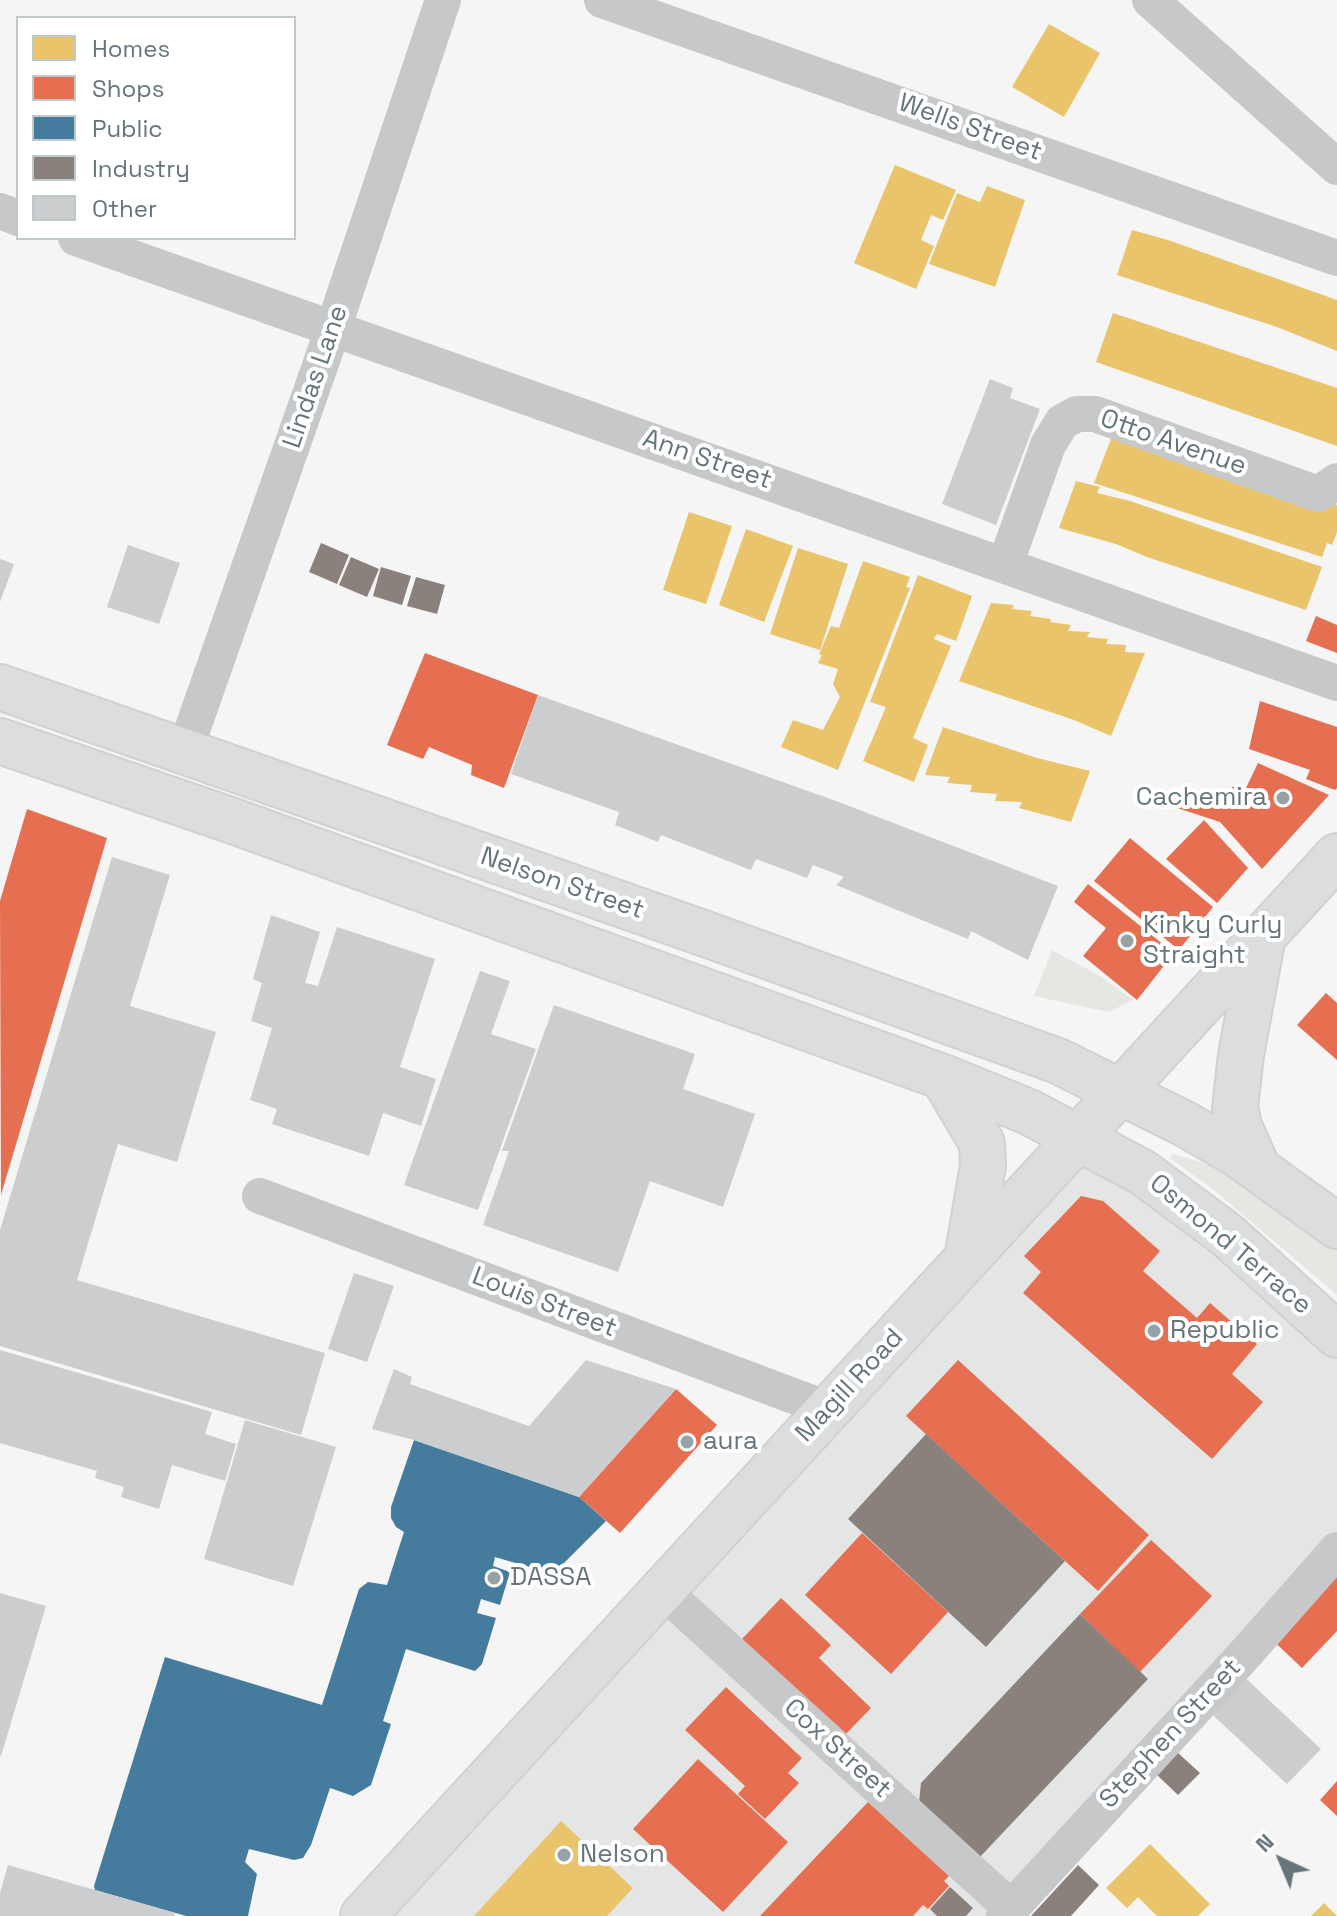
<!DOCTYPE html>
<style>
body{margin:0}
#map{position:relative;width:1337px;height:1916px;overflow:hidden;background:#f5f5f5;font-family:"Space Grotesk",sans-serif}
canvas{display:block}
.legend{position:absolute;left:16px;top:16px;width:280px;height:224px;box-sizing:border-box;background:#fff;border:2px solid #c1c8ca;margin:0;padding:10px 14px;list-style:none;font-size:24px;color:#65757b}
.legend li{display:flex;align-items:center;gap:16px;height:40px}
.legend b{width:40px;border:2px solid #c1c8ca}
.north{position:absolute;left:1241px;top:1820px;width:80px;height:80px;-webkit-text-stroke:6px #fff;paint-order:stroke;rotate:316deg;font-size:22px;font-weight:700;line-height:32px;text-align:center;color:#65757b}
.north::after{content:'';display:block;margin:auto;width:28px;height:36px;background:#65757b;clip-path:polygon(50% 0,100% 100%,50% 72%,0 100%)}
</style>
<div id="map">
<canvas width="1337" height="1916"></canvas>
<ul class="legend">
<li><b style="height:22px;background:#e9c46a"></b>Homes</li>
<li><b style="height:22px;background:#e76f51"></b>Shops</li>
<li><b style="height:22px;background:#457b9d"></b>Public</li>
<li><b style="height:22px;background:#8a817c"></b>Industry</li>
<li><b style="height:22px;background:#cccdce"></b>Other</li>
</ul>
<div class="north">N</div>
</div>
<script>
const g = document.querySelector('canvas').getContext('2d');
g.lineJoin = 'round';
function fill(path, color) {
  g.fillStyle = color;
  g.fill(path, 'evenodd');
}
function poly(rows) {
  const path = new Path2D();
  for (const r of rows) {
    path.moveTo(r[0], r[1]);
    for (let i = 2; i < r.length; i += 2) path.lineTo(r[i], r[i + 1]);
  }
  return path;
}
function strokePath(path, color, width, dash) {
  g.strokeStyle = color;
  g.lineWidth = width;
  g.lineCap = dash ? 'butt' : 'round';
  g.setLineDash(dash || []);
  g.stroke(path);
}
function drawText(font, color, halo, rows, align = 'center') {
  g.font = font + ' "Space Grotesk",sans-serif';
  g.lineWidth = 8;
  g.setLineDash([]);
  g.textBaseline = 'middle';
  g.strokeStyle = halo;
  g.fillStyle = color;
  for (const [text, x, y, turn = 0] of rows) {
    g.save();
    g.translate(x, y);
    g.rotate((+turn || 0) * Math.PI / 180);
    g.textAlign = isNaN(turn) ? turn : align;
    if (halo) g.strokeText(text, 0, 0);
    g.fillText(text, 0, 0);
    g.restore();
  }
}
const built = poly([
 [1078,1137,1337,1335,1337,1548,1004,1916,363,1916]
]);
const green = poly([
 [1052,950,1102,977,1133,1000,1109,1012,1034,996],
 [1172,1154,1207,1164,1248,1184,1337,1246,1337,1295,1214,1190,1170,1158]
]);
const homes = poly([
 [1049,24,1100,53,1064,117,1012,87],
 [895,165,956,190,943,220,931,215,921,240,934,246,916,289,854,263],
 [987,186,1025,200,995,287,929,264,957,193,980,202],
 [1132,230,1168,240,1337,300,1337,351,1277,327,1117,275],
 [1113,313,1337,388,1337,446,1096,362],
 [1114,431,1337,505,1337,532,1332,545,1327,543,1322,557,1094,483],
 [1076,481,1100,487,1097,493,1130,501,1322,567,1306,610,1147,557,1116,544,1059,528],
 [689,512,732,526,706,604,663,590],
 [746,529,793,546,764,622,719,605],
 [798,548,848,564,820,650,770,634],
 [863,561,910,577,906,587,910,588,838,770,781,747,793,720,823,730,840,697,833,684,838,669,818,663,822,655,819,654,831,626,839,628],
 [918,575,972,596,956,641,937,634,934,639,951,646,913,738,928,745,914,782,863,761,886,707,870,702],
 [991,603,1014,605,1012,609,1032,611,1030,616,1051,619,1050,622,1071,625,1068,631,1090,632,1087,637,1108,639,1106,644,1126,645,1125,652,1145,653,1111,736,1074,720,959,681],
 [943,727,1037,758,1090,771,1071,822,1019,808,1022,802,995,801,997,794,970,792,972,785,947,783,950,777,925,775],
 [561,1821,633,1888,607,1916,474,1916],
 [1150,1844,1210,1904,1198,1916,1157,1916,1138,1897,1127,1908,1106,1888],
 [1324,1903,1337,1916,1311,1916]
]);
const shops = poly([
 [1316,616,1337,625,1337,653,1306,641],
 [425,653,538,695,504,788,471,775,472,765,429,747,423,759,387,745],
 [1260,701,1337,727,1337,788,1335,790,1306,779,1310,770,1249,749],
 [1258,763,1329,795,1262,869,1220,822,1168,805,1174,789,1226,799,1232,787,1246,788],
 [27,809,107,838,1,1195,0,901],
 [1204,820,1248,868,1217,903,1166,859],
 [1130,838,1213,907,1179,950,1094,881],
 [1088,884,1174,953,1137,1000,1083,956,1106,928,1074,902],
 [1326,993,1337,1003,1337,1060,1297,1025],
 [1081,1196,1103,1201,1160,1251,1143,1271,1197,1318,1210,1303,1257,1344,1232,1374,1263,1402,1212,1459,1023,1293,1041,1272,1024,1256],
 [958,1360,1149,1535,1098,1591,906,1416],
 [676,1389,717,1425,620,1533,579,1497],
 [862,1533,948,1612,891,1674,805,1595],
 [1151,1540,1212,1596,1140,1672,1080,1614],
 [1337,1559,1337,1631,1302,1668,1266,1634],
 [781,1598,831,1645,819,1658,871,1708,844,1736,742,1639],
 [726,1687,802,1758,788,1773,799,1783,765,1819,738,1794,745,1786,685,1730],
 [698,1759,788,1842,723,1912,633,1829],
 [1337,1781,1337,1816,1320,1800],
 [868,1802,949,1876,944,1881,949,1886,928,1909,923,1905,913,1916,760,1916]
]);
const public = poly([
 [414,1440,579,1497,606,1521,553,1574,495,1557,493,1566,510,1572,500,1605,481,1599,477,1613,496,1618,482,1664,475,1671,406,1649,383,1721,391,1724,371,1785,353,1796,330,1788,311,1845,303,1858,294,1860,249,1849,245,1862,257,1874,248,1916,186,1916,95,1890,94,1886,165,1657,322,1705,359,1589,368,1582,387,1585,404,1532,396,1527,391,1518,391,1507]
]);
const industry = poly([
 [321,543,349,555,337,584,309,572],
 [351,557,379,569,367,597,339,585],
 [381,567,411,576,402,605,373,596],
 [416,577,445,585,437,614,407,606],
 [926,1434,1065,1561,986,1647,848,1519],
 [1080,1614,1148,1679,979,1858,919,1802,921,1783],
 [1177,1752,1200,1773,1178,1795,1156,1774],
 [1078,1865,1099,1885,1071,1916,1031,1916],
 [950,1887,973,1908,966,1916,937,1916,930,1909]
]);
const building = poly([
 [990,379,1013,388,1010,398,1040,409,996,525,942,504],
 [128,545,180,563,159,624,107,607],
 [0,559,14,564,0,602],
 [538,695,836,801,1058,886,1028,960,971,931,968,939,836,885,844,877,813,865,807,878,756,859,751,870,661,835,658,842,615,825,619,812,511,774],
 [112,857,170,875,130,1006,216,1032,177,1162,118,1144,77,1280,325,1353,301,1435,0,1346,0,1230],
 [271,915,320,932,305,983,318,986,337,927,435,959,400,1067,436,1079,421,1126,383,1113,369,1156,272,1124,277,1109,250,1100,272,1028,251,1021,262,983,253,979],
 [480,971,510,981,491,1034,536,1049,478,1210,404,1185],
 [554,1005,695,1054,683,1089,755,1114,723,1207,650,1181,618,1272,483,1225,509,1151,502,1151],
 [354,1273,394,1286,367,1362,328,1349],
 [0,1350,212,1412,205,1434,236,1444,225,1481,172,1465,159,1509,121,1497,124,1487,95,1478,97,1471,0,1443],
 [586,1360,676,1389,579,1497,414,1440,372,1429,394,1369,412,1377,410,1384,529,1426],
 [245,1420,336,1447,293,1586,204,1559],
 [0,1593,46,1606,1,1756,0,1756],
 [1237,1670,1321,1749,1287,1784,1203,1706],
 [8,1865,175,1913,174,1916,0,1916,0,1893]
]);
const street = poly([
 [602,0,1337,258],
 [1150,0,1337,167],
 [0,211,18,218],
 [76,238,1337,683],
 [1005,565,1048,445,1062,422,1077,414,1095,414,1318,494,1337,481],
 [184,753,333,329,443,0],
 [260,1196,828,1409],
 [662,1590,1011,1908],
 [1004,1916,1246,1653,1337,1550]
]);
const secondary = poly([
 [0,687,703,933,1058,1061,1185,1124,1237,1154,1337,1226],
 [0,741,233,821,943,1077,1029,1112,1142,1172,1227,1235,1337,1335],
 [943,1077,982,1143,983,1166,967,1258],
 [1258,1169,1239,1126,1235,1108,1241,1055,1263,936],
 [363,1916,1337,856]
]);
const markers = [
 [1283,798,8,"#97a2a6"],
 [1127,941,8,"#97a2a6"],
 [1154,1331,8,"#97a2a6"],
 [687,1442,8,"#97a2a6"],
 [494,1578,8,"#97a2a6"],
 [564,1855,8,"#97a2a6"]
];
const streetNames = [
 ["Wells Street",970,128,20],
 ["Lindas Lane",316,377,-71],
 ["Otto Avenue",1173,443,19],
 ["Ann Street",707,460,19],
 ["Nelson Street",562,884,19],
 ["Osmond Terrace",1230,1245,40],
 ["Louis Street",544,1303,21],
 ["Magill Road",850,1386,-47],
 ["Stephen Street",1171,1734,-47],
 ["Cox Street",837,1749,42]
];
const poiNames = [
 ["Cachemira",1267,798,"right"],
 ["Kinky Curly",1143,926],
 ["Straight",1143,956],
 ["Republic",1170,1331],
 ["aura",703,1442],
 ["DASSA",510,1578],
 ["Nelson",580,1855]
];
fill(built, '#e4e6e5');
fill(green, '#e4e7e2');
fill(homes, '#e9c46a');
fill(shops, '#e76f51');
fill(public, '#457b9d');
fill(industry, '#8a817c');
fill(building, '#cccdce');
strokePath(secondary, '#d0d1d2', 48);
strokePath(street, '#c6c8c9', 36);
strokePath(secondary, '#dcddde', 44);
for (const [x, y, r, color] of markers) {
  const dot = new Path2D();
  dot.arc(x, y, r, 0, 2 * Math.PI);
  g.fillStyle = color;
  g.fill(dot);
  strokePath(dot, '#fff', 3);
}
drawText('26px', '#65757b', '#fff', streetNames);
drawText('26px', '#65757b', '#fff', poiNames, 'left');
</script>
